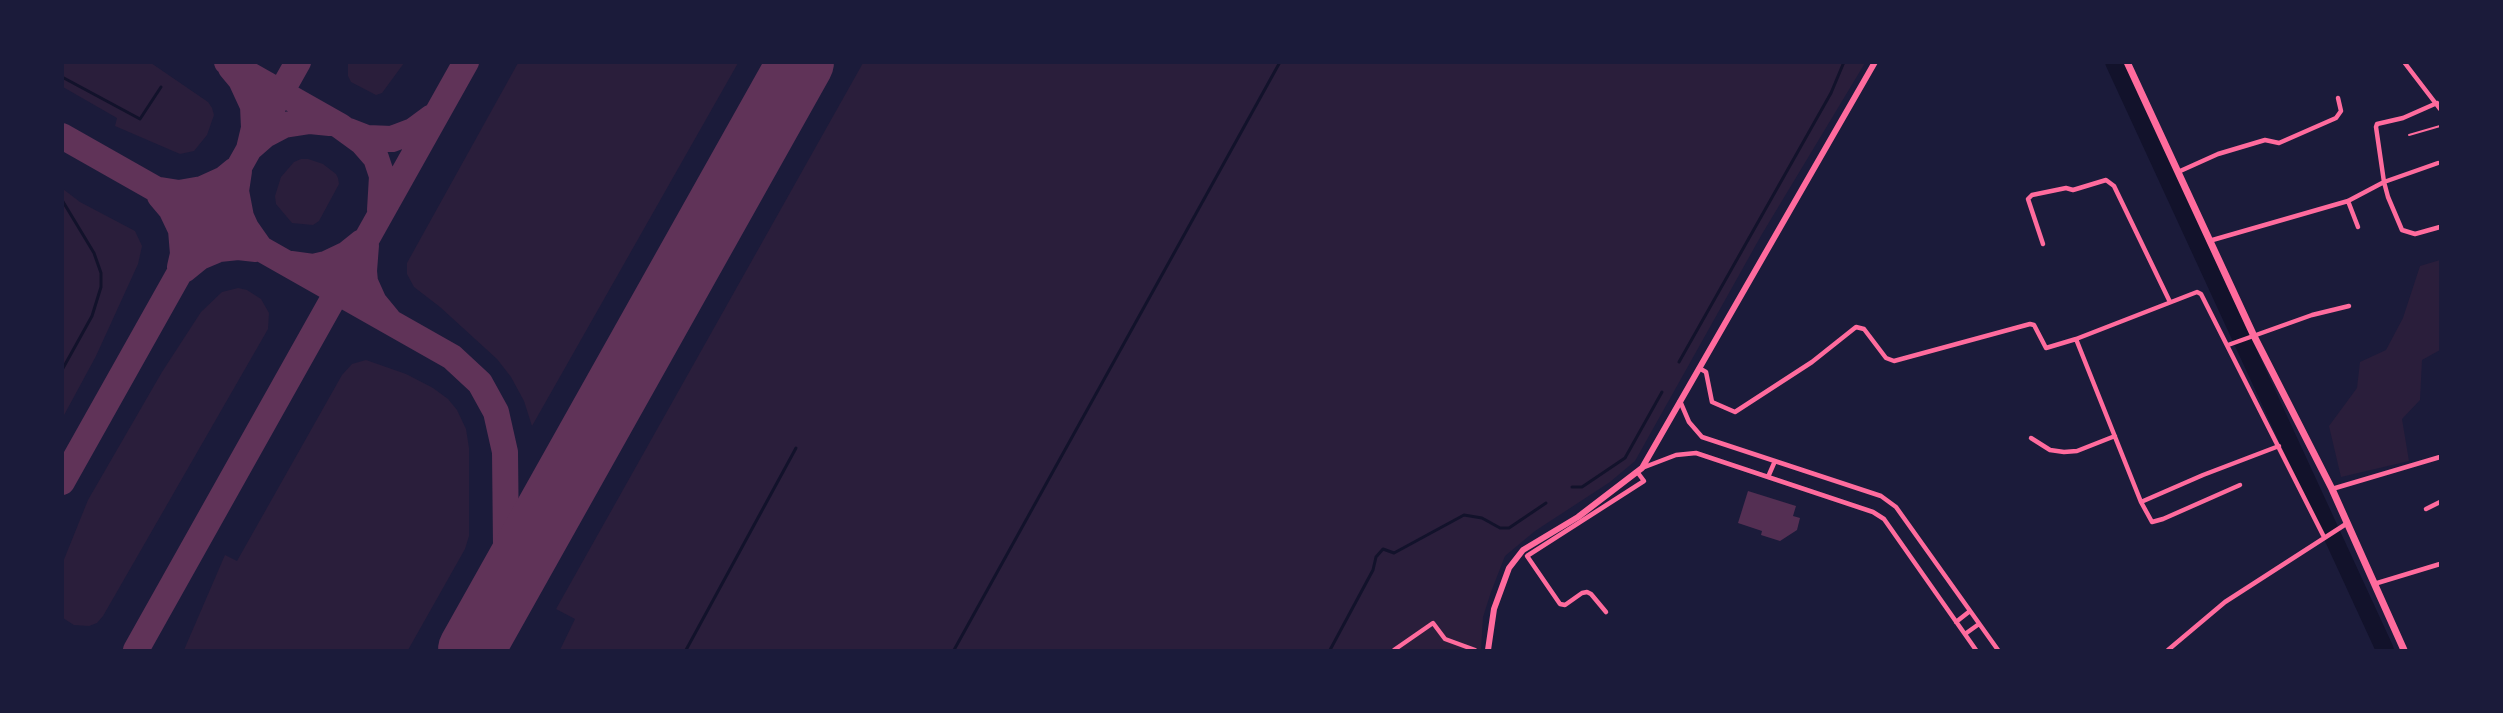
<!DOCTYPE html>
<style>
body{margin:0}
#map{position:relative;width:2503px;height:713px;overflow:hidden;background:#1b1b3a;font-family:"DejaVu Sans",sans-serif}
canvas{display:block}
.frame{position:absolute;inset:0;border:64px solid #1b1b3a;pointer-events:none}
</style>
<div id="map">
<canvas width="2503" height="713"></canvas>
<div class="frame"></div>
</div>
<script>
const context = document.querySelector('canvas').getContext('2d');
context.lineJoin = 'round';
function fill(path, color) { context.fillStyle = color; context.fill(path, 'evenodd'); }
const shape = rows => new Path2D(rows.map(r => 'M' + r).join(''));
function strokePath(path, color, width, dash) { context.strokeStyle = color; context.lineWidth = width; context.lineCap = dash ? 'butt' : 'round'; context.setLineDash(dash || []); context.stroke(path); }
fill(shape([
 [63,62,151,63,208,102,212,108,214,115,207,135,194,151,180,154,115,126,117,118,63,87],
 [348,63,348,62,404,63,382,93,376,95,351,82,348,76],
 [518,63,738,63,532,426,524,401,511,377,497,359,440,307,414,287,407,274,407,263],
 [863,63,1865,63,1762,234,1635,461,1610,482,1535,531,1505,556,1491,592,1483,617,1481,650,560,650,575,619,556,609],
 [301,159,308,159,323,164,336,174,338,178,339,184,319,221,313,225,292,223,276,204,275,196,281,177,294,162],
 [63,189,80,202,135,231,142,246,138,264,96,356,63,417],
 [2440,260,2440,350,2422,360,2420,400,2402,419,2409,461,2341,477,2329,426,2357,388,2360,362,2386,350,2403,318,2420,266],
 [238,288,247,290,261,299,269,313,268,329,103,616,97,623,89,626,74,625,63,618,63,562,88,500,162,372,201,312,222,292],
 [366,360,406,374,433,388,448,399,457,410,466,429,469,448,469,536,465,549,408,650,184,650,225,555,237,561,342,375,352,364]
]), '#2a1e3b');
strokePath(shape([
 [62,77,140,119,161,87],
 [62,200,94,253,101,273,101,287,92,316,62,370],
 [1679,362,1831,93,1844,62],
 [1572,487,1582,487,1625,458,1662,392],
 [686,650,796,448],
 [954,650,1280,62],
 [1330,650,1373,570,1376,557,1383,549,1394,553,1464,515,1482,518,1500,528,1509,528,1546,503]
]), '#12122b', 3);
strokePath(shape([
 [2114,62,2385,650]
]), '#12122b', 18);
strokePath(shape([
 [227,62,340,126,362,142,376,158,382,176,380,210],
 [231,68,241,80,253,106,254,128,249,149,265,135,284,125,310,121,330,123],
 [349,131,367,138,392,139,413,131,432,117],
 [62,136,452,357,480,383,496,412,505,452,506,546,499,583,477,638],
 [239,171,236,191,241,217,246,228,260,248],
 [160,190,179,193,202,189,224,179,235,170],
 [160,196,171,209,181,230,183,254,180,267],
 [366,245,364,271,365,282,374,302,388,319],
 [291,264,313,267,326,264,347,254,362,242],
 [184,270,200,257,219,249,238,247,256,249],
 [62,482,298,62],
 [136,650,466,62]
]), '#603358', 26);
strokePath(shape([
 [471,650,801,62]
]), '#603358', 66);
fill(shape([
 [1748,491,1796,506,1793,516,1800,518,1797,530,1780,541,1761,535,1762,531,1738,523]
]), '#542f53');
strokePath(shape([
 [2409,135,2440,126]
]), '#ff6b9d', 2);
strokePath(shape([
 [2404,62,2440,109],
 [2437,103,2403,118,2377,124,2376,127,2384,182,2438,163],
 [2178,172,2218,154,2265,140,2279,143,2336,118,2341,111,2338,98],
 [2348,201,2358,227],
 [2209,241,2348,201,2384,182,2388,197,2402,230,2415,234,2440,227],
 [2043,244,2028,199,2032,195,2066,188,2073,190,2106,180,2114,186,2170,302],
 [2076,339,2141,502,2152,522,2163,519,2240,485],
 [2228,345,2312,315,2349,306],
 [1699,368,1706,372,1712,402,1735,412,1812,362,1856,327,1864,329,1886,358,1894,361,2030,324,2034,325,2046,348,2076,339,2197,292,2201,294,2324,537],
 [1680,401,1689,422,1702,437,1881,496,1896,507,1998,650],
 [2031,438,2050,450,2064,452,2077,451,2115,436],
 [1642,468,1676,455,1696,453,1873,512,1884,519,1976,650],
 [1768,477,1775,461],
 [2332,489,2440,457],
 [2141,502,2203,475,2279,446],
 [2426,509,2440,502],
 [2374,584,2440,564],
 [1606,612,1591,594,1587,592,1582,593,1565,605,1560,604,1527,556,1644,481,1638,473],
 [1956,622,1970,611],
 [1965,634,1979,624],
 [1394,650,1433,623,1445,639,1475,650],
 [2168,650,2225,602,2346,524]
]), '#ff6b9d', 4.5);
strokePath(shape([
 [1488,650,1494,609,1509,568,1523,550,1578,517,1642,468,1875,62]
]), '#ff6b9d', 6);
strokePath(shape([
 [2127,62,2253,334,2332,489,2404,650]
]), '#ff6b9d', 7);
</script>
